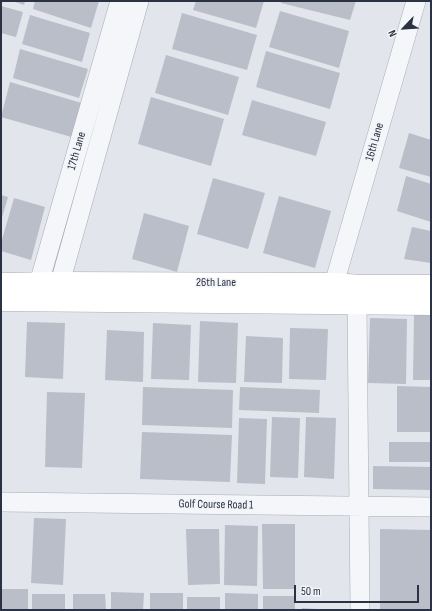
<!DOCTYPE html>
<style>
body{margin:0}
#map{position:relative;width:432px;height:611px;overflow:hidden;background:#e2e5eb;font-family:"Sofia Sans Condensed",sans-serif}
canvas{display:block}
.frame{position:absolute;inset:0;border:2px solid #2a3243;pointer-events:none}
.north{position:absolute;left:384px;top:8px;width:40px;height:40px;-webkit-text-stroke:3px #f2f4f8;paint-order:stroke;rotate:245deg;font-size:11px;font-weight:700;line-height:16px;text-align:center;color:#2a3243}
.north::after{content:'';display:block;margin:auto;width:14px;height:18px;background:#2a3243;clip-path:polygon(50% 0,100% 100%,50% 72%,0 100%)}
.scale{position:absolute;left:294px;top:585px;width:125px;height:18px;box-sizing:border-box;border:2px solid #2a3243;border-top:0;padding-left:5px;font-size:12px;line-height:14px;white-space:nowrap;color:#2a3243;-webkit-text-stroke:3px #f2f4f8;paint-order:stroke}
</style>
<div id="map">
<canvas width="432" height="611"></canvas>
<div class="frame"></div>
<div class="north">N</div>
<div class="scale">50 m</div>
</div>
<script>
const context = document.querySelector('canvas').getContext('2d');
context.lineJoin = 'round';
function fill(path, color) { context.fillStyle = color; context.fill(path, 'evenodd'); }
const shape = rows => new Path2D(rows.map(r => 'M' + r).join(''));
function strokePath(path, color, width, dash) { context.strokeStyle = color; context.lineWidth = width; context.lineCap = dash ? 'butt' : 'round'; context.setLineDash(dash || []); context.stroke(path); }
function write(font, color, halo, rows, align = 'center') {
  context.font = font + ' "Sofia Sans Condensed",sans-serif'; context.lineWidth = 3; context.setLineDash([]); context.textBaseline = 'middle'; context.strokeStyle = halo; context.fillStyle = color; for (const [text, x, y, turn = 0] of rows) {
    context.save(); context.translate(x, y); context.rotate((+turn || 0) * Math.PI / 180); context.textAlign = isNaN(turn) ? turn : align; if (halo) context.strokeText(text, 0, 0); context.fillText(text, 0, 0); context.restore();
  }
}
fill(shape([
 [12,1,25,1,24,5],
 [35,1,99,1,91,28,33,9],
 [196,1,264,1,256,28,193,10],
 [281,1,356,1,350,20,281,3],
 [1,6,23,12,16,37,1,33],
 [280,11,349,31,339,68,269,47],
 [182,13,257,35,247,70,172,49],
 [30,15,90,33,82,62,22,44],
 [20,49,88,69,79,98,13,78],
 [266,51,340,73,330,109,256,87],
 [166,55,239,77,228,115,155,93],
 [10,82,85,104,75,138,1,117],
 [151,97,224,119,211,166,138,144],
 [252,100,326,122,316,156,242,135],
 [409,133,431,140,431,177,399,168],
 [406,176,431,184,431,222,397,211],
 [213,178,265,193,248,249,197,234],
 [1,195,8,197,1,221],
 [279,196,331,211,315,268,263,253],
 [14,198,45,207,31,260,1,251,1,243],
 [144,213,189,226,177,272,132,259],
 [412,227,431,231,431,263,404,259],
 [414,315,431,315,431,380,413,380],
 [370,318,407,319,406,384,368,383],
 [200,321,238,323,236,383,198,382],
 [27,322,65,323,63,379,25,377],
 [153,323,191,325,189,380,151,379],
 [290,328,328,329,326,380,289,379],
 [107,330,144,332,143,382,105,380],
 [246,336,283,338,282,383,244,382],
 [397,386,431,387,431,432,397,432],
 [143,387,233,390,232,428,142,425],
 [240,387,320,390,319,413,239,410],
 [47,392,85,393,82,468,45,467],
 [272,417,300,418,298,478,270,477],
 [306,417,336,418,334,479,304,477],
 [239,418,267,419,265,484,237,483],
 [142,432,232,435,230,482,140,479],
 [389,442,431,442,431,462,389,462],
 [373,466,431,467,431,490,373,489],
 [34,518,66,519,63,585,31,583],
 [262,524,295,524,295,589,263,589],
 [225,525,258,526,257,586,224,585],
 [186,529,219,529,220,584,188,585],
 [380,529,431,530,431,610,380,610],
 [1,589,28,589,28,610,1,610],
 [111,592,144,593,143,610,111,610],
 [150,593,183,593,183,610,150,610],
 [225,593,258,594,258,610,225,610],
 [32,594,65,594,65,610,32,610],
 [73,594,105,594,106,610,73,610],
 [263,596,295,596,295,610,263,610],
 [187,597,220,597,220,610,187,610],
 [302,608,318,609,318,610,302,610]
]), '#babec8');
const street = shape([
 [334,284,416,1],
 [58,296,60,283,139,1],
 [35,297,120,1],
 [357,304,360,610],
 [1,502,431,507]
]);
const secondary = shape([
 [1,284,60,283,334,284,360,286,431,286],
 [1,300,431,304]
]);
strokePath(street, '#a7acb5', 20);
strokePath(secondary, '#a7acb5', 23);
strokePath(street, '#f5f6f9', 19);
strokePath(secondary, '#fff', 22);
write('12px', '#2a3243', '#f2f4f8', [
 ["16th Lane",375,142,-74],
 ["17th Lane",77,151,-74],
 ["26th Lane",216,283],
 ["Golf Course Road 1",216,505,1]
]);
</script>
